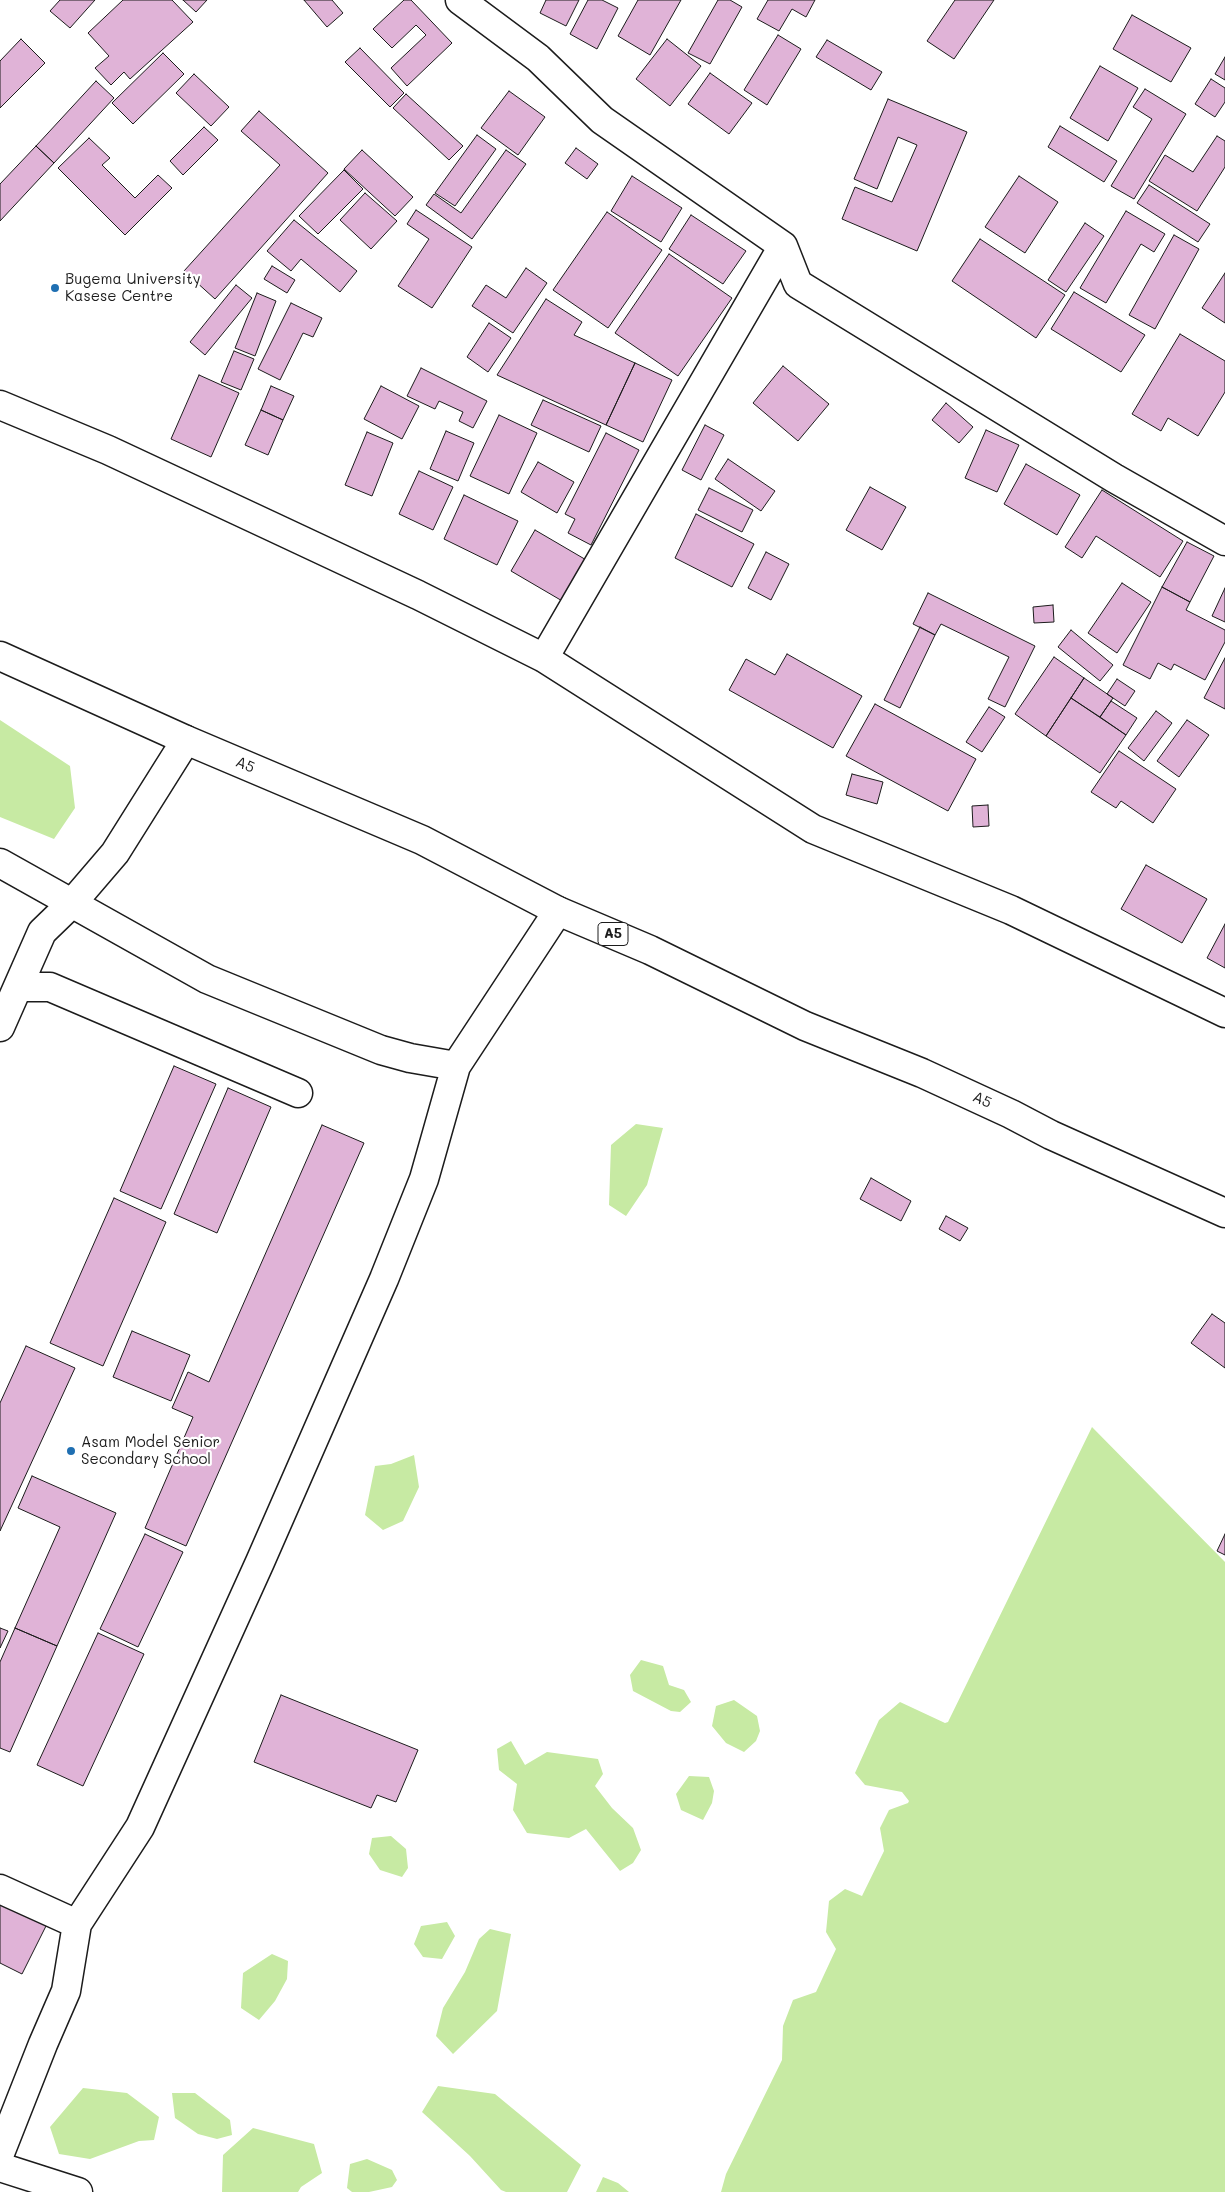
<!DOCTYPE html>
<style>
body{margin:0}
canvas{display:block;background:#fff}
</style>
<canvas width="1225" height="2192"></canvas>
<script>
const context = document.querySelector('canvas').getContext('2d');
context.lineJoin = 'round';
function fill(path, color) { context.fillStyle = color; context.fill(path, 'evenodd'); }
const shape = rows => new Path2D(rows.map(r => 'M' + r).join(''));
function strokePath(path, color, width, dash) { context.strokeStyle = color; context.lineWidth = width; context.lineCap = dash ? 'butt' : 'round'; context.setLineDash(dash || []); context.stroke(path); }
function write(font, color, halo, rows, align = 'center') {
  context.font = font + ' Mali,sans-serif'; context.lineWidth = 4.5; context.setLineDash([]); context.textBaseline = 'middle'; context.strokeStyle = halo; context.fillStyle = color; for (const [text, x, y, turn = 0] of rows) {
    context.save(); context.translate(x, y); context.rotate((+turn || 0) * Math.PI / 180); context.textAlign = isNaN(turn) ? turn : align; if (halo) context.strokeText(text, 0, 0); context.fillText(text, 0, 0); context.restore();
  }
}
fill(shape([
 [0,720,70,766,75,808,54,839,0,817],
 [636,1124,663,1128,647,1185,626,1216,609,1205,611,1145],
 [1092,1427,1225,1562,1225,2192,721,2192,726,2174,782,2060,783,2026,793,2000,816,1992,836,1949,826,1932,829,1901,845,1889,862,1896,884,1851,880,1828,889,1810,908,1803,909,1801,902,1792,865,1785,855,1773,879,1720,900,1702,945,1723,948,1722],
 [414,1455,419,1487,403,1521,383,1530,365,1515,375,1466,391,1464],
 [641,1660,663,1666,669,1685,684,1690,691,1702,680,1712,671,1711,633,1691,630,1675],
 [734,1700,757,1716,760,1731,756,1741,744,1752,726,1743,712,1726,716,1706],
 [511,1741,525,1765,547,1752,598,1759,603,1774,595,1786,612,1808,633,1828,641,1850,633,1863,620,1871,586,1829,569,1838,527,1833,513,1810,517,1784,499,1770,497,1749],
 [689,1776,709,1777,714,1791,712,1803,703,1820,681,1810,676,1794],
 [391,1836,406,1849,408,1868,402,1877,380,1870,369,1854,372,1838],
 [447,1922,455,1936,442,1959,423,1957,414,1944,421,1926],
 [490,1929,511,1934,497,2011,453,2054,436,2036,443,2008,465,1972,479,1939],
 [272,1954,288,1961,287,1979,275,2001,259,2020,241,2008,243,1973],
 [438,2086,495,2094,581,2165,567,2192,506,2192,501,2190,470,2156,422,2112],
 [83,2088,127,2093,159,2117,154,2140,139,2141,90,2159,59,2154,50,2127],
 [172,2093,195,2093,230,2120,232,2135,217,2139,198,2134,175,2118],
 [253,2128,314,2144,322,2173,301,2187,298,2192,222,2192,223,2155],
 [367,2159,392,2170,397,2180,392,2187,369,2192,352,2192,347,2188,350,2164],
 [603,2177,618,2183,629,2192,596,2192]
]), '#c7eaa3');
const building = shape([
 [60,0,95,0,70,28,50,11,60,0],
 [123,0,172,0,193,22,130,79,124,72,111,85,95,68,109,56,88,33,123,0],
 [183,0,207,0,196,12,183,0],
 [304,0,332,0,343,13,327,27,304,0],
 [404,0,411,0,452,43,407,86,391,68,426,35,416,25,392,48,373,29,404,0],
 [546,0,579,0,566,26,540,13,546,0],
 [588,0,602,0,618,8,597,49,570,34,588,0],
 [638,0,681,0,650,55,618,36,638,0],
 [718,0,730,0,742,7,710,64,688,53,718,0],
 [768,0,815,0,806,17,792,9,779,31,757,19,768,0],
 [955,0,994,0,954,59,927,41,955,0],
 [1132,15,1191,48,1171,82,1113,49,1132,15],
 [778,35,801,49,767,105,744,90,778,35],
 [21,39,45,63,0,108,0,61,21,39],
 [667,39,701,66,670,106,636,79,667,39],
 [827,40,882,72,871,90,816,57,827,40],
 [360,48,404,93,390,107,345,62,360,48],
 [163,53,184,74,133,124,112,103,163,53],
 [1225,57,1225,80,1215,74,1225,57],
 [1100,66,1138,88,1108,141,1070,118,1100,66],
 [710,73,752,103,729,134,688,104,710,73],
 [194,74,229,107,211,126,176,93,194,74],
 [1211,79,1225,88,1225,102,1215,117,1195,104,1211,79],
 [96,81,114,98,54,163,36,146,96,81],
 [1145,89,1186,114,1134,199,1111,186,1152,119,1133,107,1145,89],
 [509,91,545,117,518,155,481,128,509,91],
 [406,94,463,146,449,160,393,108,406,94],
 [888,99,967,132,917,251,842,219,855,187,892,202,917,145,898,137,877,189,854,179,888,99],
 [259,111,328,173,215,299,184,271,280,165,241,131,259,111],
 [1060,126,1117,161,1104,182,1048,147,1060,126],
 [204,127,218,140,183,175,170,161,204,127],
 [477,135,496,149,455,206,435,193,477,135],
 [1217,136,1225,141,1225,167,1197,211,1149,181,1165,155,1193,172,1217,136],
 [89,138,110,158,102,165,135,198,158,175,172,188,125,235,58,168,89,138],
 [36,146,54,163,0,221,0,184,36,146],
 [576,148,598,164,587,179,565,163,576,148],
 [362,150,413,197,395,216,344,169,362,150],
 [506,150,526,164,472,239,426,205,434,194,461,213,506,150],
 [344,170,363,189,318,234,299,216,344,170],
 [632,176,682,208,661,242,611,211,632,176],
 [1019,176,1058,202,1025,253,985,227,1019,176],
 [1149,185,1210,224,1198,242,1137,203,1149,185],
 [365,193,397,221,371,249,340,220,365,193],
 [416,210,472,247,432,308,398,286,429,239,407,224,416,210],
 [1126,211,1165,234,1154,252,1141,244,1106,303,1080,288,1126,211],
 [607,212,662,250,608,328,553,290,607,212],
 [691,215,746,251,723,284,669,249,691,215],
 [294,220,357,271,340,292,301,259,291,271,267,251,294,220],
 [1085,223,1104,236,1066,292,1048,280,1085,223],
 [1174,235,1199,249,1155,329,1129,315,1174,235],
 [980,239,1065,295,1036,338,952,281,980,239],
 [669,254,732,298,678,376,615,333,669,254],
 [272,266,295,280,287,293,264,279,272,266],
 [526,268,547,283,513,333,472,306,486,285,506,298,526,268],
 [1225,273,1225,323,1202,308,1225,273],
 [236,285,252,298,205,355,190,342,236,285],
 [1074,292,1145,335,1121,372,1051,329,1074,292],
 [257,293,276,301,255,356,235,348,257,293],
 [546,299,582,322,574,335,635,363,606,425,497,375,546,299],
 [291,303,322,318,313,337,303,333,280,380,258,369,291,303],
 [489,323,511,338,488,372,467,357,489,323],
 [1180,334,1225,361,1225,392,1198,436,1168,418,1161,431,1132,414,1180,334],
 [234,351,254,359,241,390,221,382,234,351],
 [635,363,672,380,643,442,606,425,635,363],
 [783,366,829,404,798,441,753,403,783,366],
 [421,368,487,401,473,428,459,421,463,412,439,401,435,409,407,396,421,368],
 [199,375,239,393,211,457,171,439,199,375],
 [271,386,294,396,283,420,261,410,271,386],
 [381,386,419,406,402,439,364,419,381,386],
 [543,400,601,426,589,452,531,425,543,400],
 [946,403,973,427,959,443,932,420,946,403],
 [261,410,283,420,268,455,245,445,261,410],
 [499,415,537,433,509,494,470,476,499,415],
 [705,425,724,435,701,480,682,470,705,425],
 [986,430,1019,445,997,492,965,478,986,430],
 [446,431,474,443,458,481,430,469,446,431],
 [367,432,393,443,372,496,345,485,367,432],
 [606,433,639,450,591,545,568,533,575,519,565,514,606,433],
 [728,459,775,491,761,511,715,479,728,459],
 [538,462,574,482,557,513,521,492,538,462],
 [1026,464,1080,495,1057,535,1004,504,1026,464],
 [419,471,453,487,433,530,399,514,419,471],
 [870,487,906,507,882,550,846,530,870,487],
 [709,488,753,510,742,532,698,510,709,488],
 [1102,490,1183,541,1160,577,1096,536,1082,558,1065,547,1102,490],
 [464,495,518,521,497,565,444,539,464,495],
 [696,514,754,544,732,587,675,558,696,514],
 [535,530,588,561,564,602,511,571,535,530],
 [1187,542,1214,556,1190,602,1162,587,1187,542],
 [766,552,789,564,771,600,748,588,766,552],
 [1122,583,1151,602,1117,653,1088,633,1122,583],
 [1162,587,1190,602,1186,610,1225,630,1225,642,1205,680,1174,664,1171,670,1158,663,1150,679,1123,665,1162,587],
 [1225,588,1225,622,1212,616,1225,588],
 [928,593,1035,646,1005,707,988,699,1009,657,941,624,935,635,913,624,928,593],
 [1053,605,1054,622,1034,623,1033,607,1053,605],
 [920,627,935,635,900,708,884,700,920,627],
 [1071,630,1113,665,1100,681,1058,647,1071,630],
 [787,654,862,696,833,748,729,690,746,659,775,675,787,654],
 [1054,657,1084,678,1046,736,1015,714,1054,657],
 [1225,658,1225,709,1204,698,1225,658],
 [1084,678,1113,698,1100,717,1071,698,1084,678],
 [1117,679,1135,691,1125,706,1107,694,1117,679],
 [1071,698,1126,735,1100,773,1046,736,1071,698],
 [1111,701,1137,718,1126,735,1100,717,1111,701],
 [875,704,976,759,948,811,846,756,875,704],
 [989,707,1005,717,982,752,966,742,989,707],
 [1156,711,1172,723,1144,761,1128,748,1156,711],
 [1187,720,1209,735,1179,777,1157,761,1187,720],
 [1119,751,1176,789,1153,823,1121,801,1116,808,1091,792,1119,751],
 [852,774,883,782,877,804,846,795,852,774],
 [988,805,989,826,973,827,972,806,988,805],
 [1146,865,1207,899,1182,943,1121,909,1146,865],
 [1225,924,1225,968,1207,958,1225,924],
 [174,1066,216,1084,161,1209,120,1191,174,1066],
 [228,1088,271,1107,217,1233,174,1214,228,1088],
 [322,1125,364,1143,186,1546,145,1528,193,1417,172,1408,188,1372,209,1382,322,1125],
 [871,1178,911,1201,901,1221,860,1199,871,1178],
 [114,1198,166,1222,103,1366,50,1343,114,1198],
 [946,1216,968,1228,960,1241,939,1229,946,1216],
 [1212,1314,1225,1323,1225,1368,1191,1343,1212,1314],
 [132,1331,190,1355,171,1401,113,1377,132,1331],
 [26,1346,75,1368,0,1531,0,1403,26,1346],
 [32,1476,116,1513,57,1646,15,1628,60,1527,18,1508,32,1476],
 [145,1534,183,1552,138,1647,100,1629,145,1534],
 [1225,1534,1225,1555,1217,1551,1225,1534],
 [0,1628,8,1631,0,1648,0,1628],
 [15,1628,57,1646,10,1752,0,1748,0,1662,15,1628],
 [98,1633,144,1654,83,1786,37,1765,98,1633],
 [281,1695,418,1750,396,1802,377,1795,371,1808,254,1762,281,1695],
 [0,1900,47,1924,22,1974,0,1963,0,1900]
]);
fill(building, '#e0b3d7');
strokePath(building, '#1c1c1c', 1);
const minor = shape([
 [460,0,538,58,602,120,783,246,798,284,1114,478,1225,541],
 [0,405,108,450,275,528,418,595,544,658,813,829,1011,910,1225,1013],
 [544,658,783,246],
 [0,863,207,979,381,1050,410,1058,456,1066],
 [18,987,50,987,298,1093],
 [0,1027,42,932,73,902,115,853,186,740],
 [0,1889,77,1924],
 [0,2153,43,2044,66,1991,77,1924,140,1827,260,1562,384,1279,424,1179,456,1066,558,911],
 [0,2167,78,2192]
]);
const highway = shape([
 [0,656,186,740,422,840,558,911,650,950,805,1026,922,1073,1011,1114,1051,1135,1225,1213]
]);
strokePath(minor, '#1c1c1c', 31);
strokePath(highway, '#1c1c1c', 31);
strokePath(minor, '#fff', 28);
strokePath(highway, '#fff', 28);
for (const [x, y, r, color] of [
 [55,288,5,"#1f6fb2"],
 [71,1451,5,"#1f6fb2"]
]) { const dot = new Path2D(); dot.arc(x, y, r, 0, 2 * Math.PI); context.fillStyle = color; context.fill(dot); strokePath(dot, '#fff', 2); }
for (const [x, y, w] of [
 [613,934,30]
]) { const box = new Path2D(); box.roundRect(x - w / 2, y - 11.5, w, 23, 4); context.fillStyle = '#fff'; context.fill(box); strokePath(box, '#1c1c1c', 1); }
write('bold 14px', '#1c1c1c', null, [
 ["A5",613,934]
]);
write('15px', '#1c1c1c', '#fff', [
 ["Bugema University",65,279],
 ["Kasese Centre",65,296],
 ["Asam Model Senior",81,1442],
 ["Secondary School",81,1459]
], 'left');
write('15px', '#1c1c1c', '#fff', [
 ["A5",245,765,23],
 ["A5",982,1100,25]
]);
</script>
